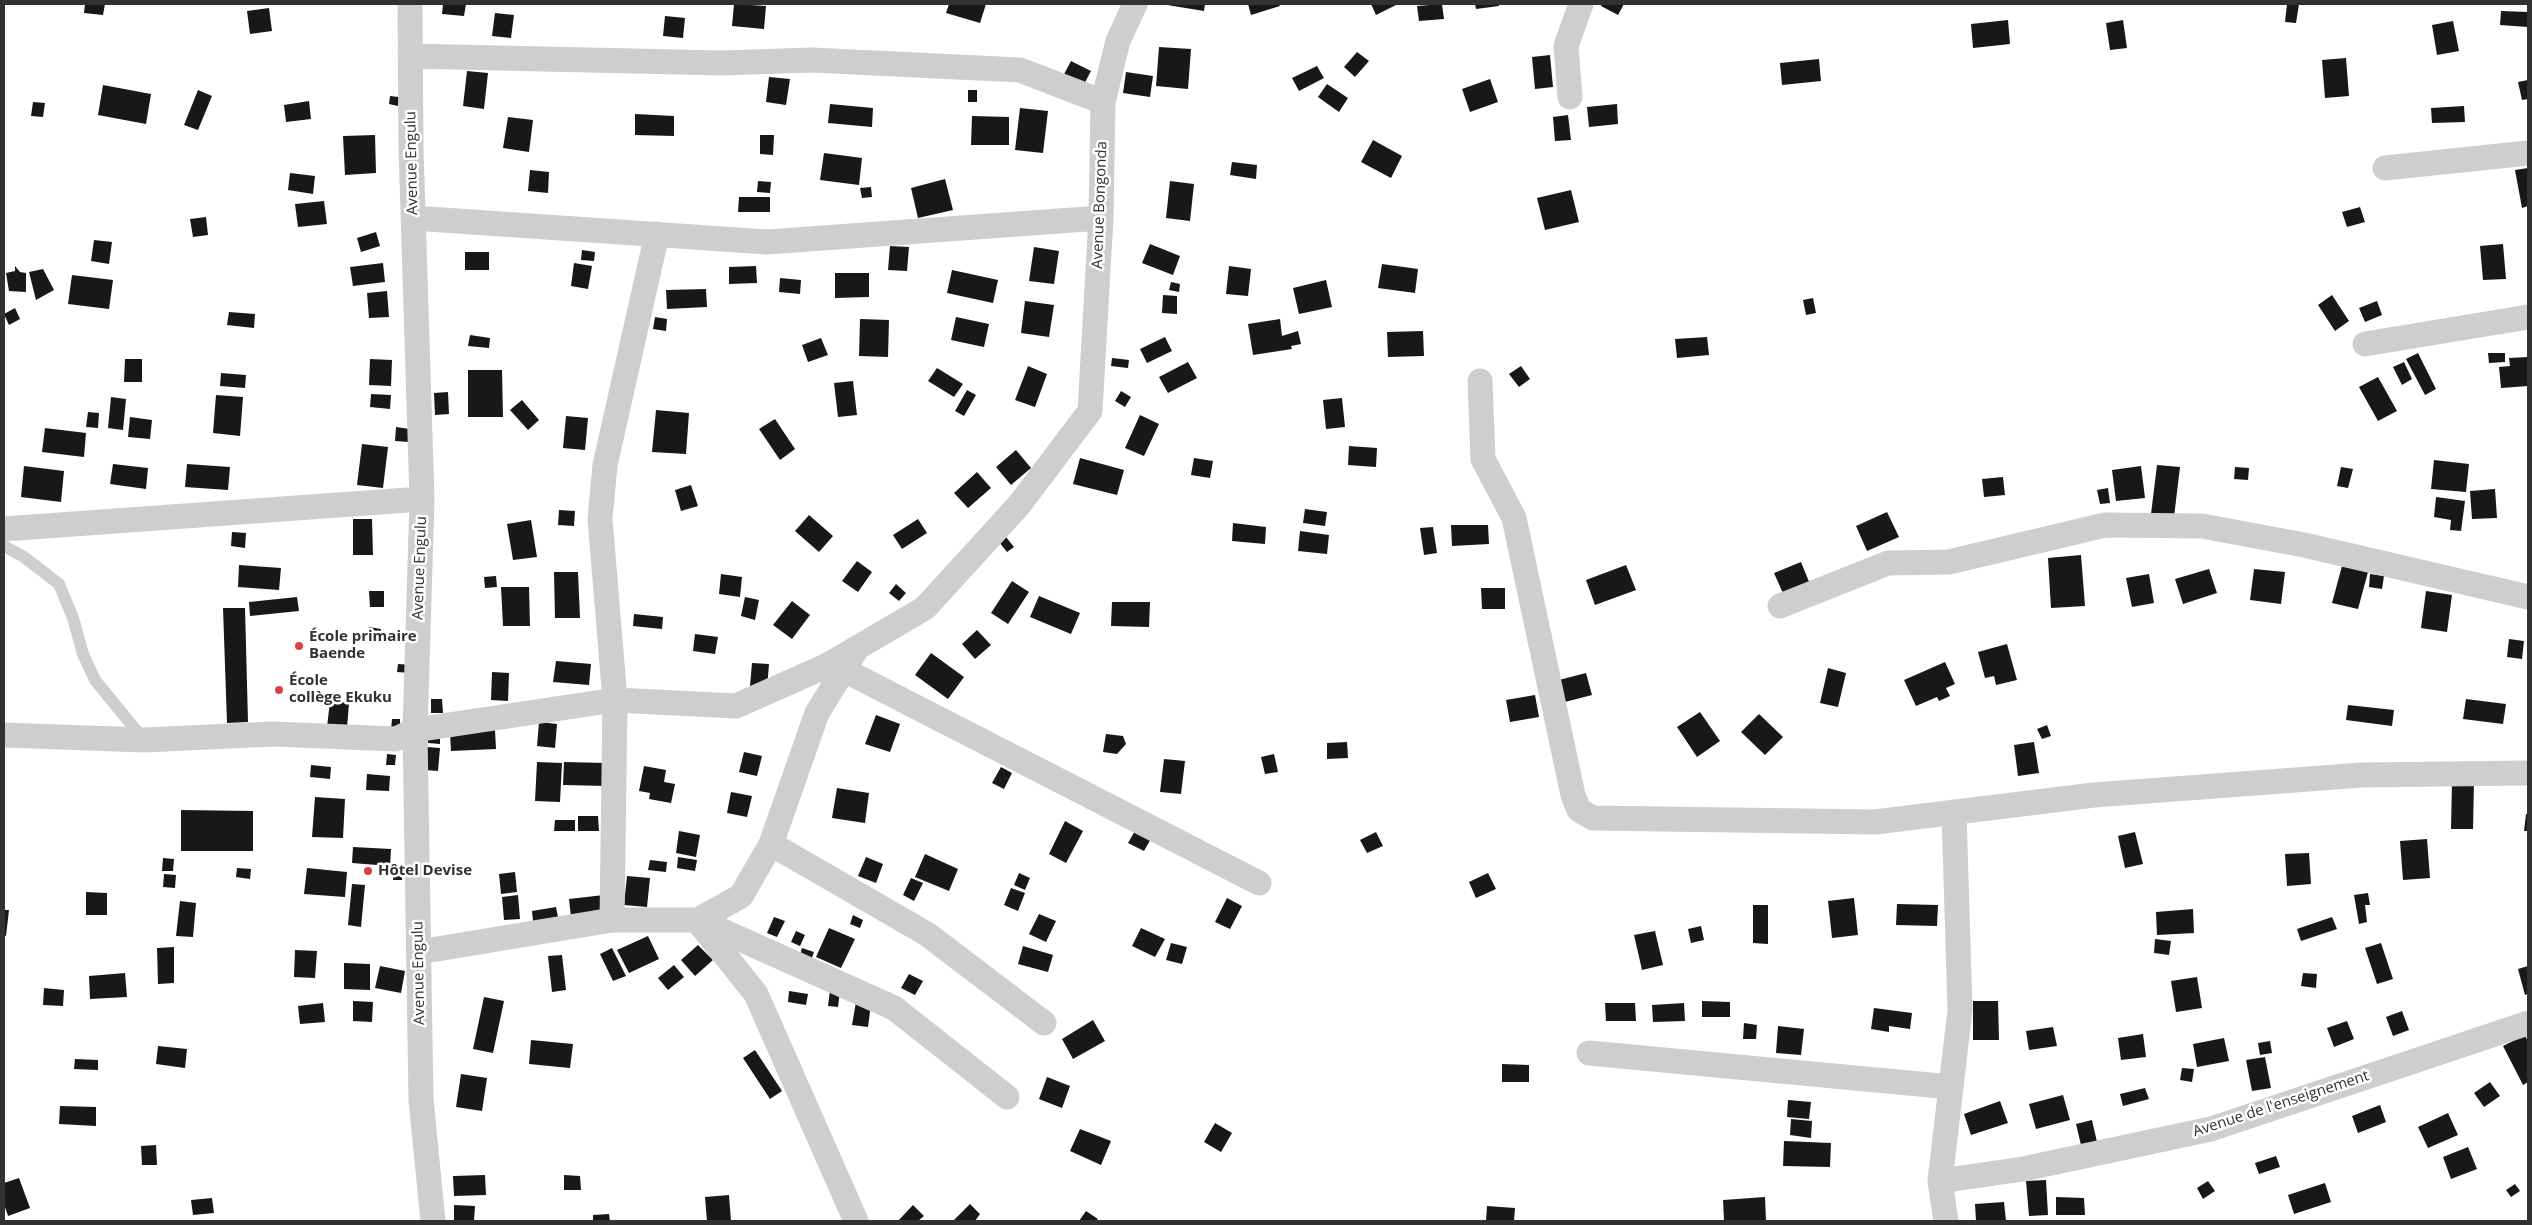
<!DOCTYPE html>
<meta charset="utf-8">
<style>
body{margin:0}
#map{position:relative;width:2532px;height:1225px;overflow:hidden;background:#fff;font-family:"Open Sans",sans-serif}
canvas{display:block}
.frame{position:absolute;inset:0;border:5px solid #313131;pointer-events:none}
</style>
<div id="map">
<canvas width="2532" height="1225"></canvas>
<div class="frame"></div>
</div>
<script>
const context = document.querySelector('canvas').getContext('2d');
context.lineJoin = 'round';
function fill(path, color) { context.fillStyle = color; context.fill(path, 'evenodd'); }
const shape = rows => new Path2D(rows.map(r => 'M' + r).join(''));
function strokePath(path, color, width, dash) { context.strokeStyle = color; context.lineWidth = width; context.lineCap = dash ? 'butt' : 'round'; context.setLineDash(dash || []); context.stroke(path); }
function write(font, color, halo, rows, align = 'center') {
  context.font = font + ' "Open Sans",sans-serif'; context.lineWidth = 5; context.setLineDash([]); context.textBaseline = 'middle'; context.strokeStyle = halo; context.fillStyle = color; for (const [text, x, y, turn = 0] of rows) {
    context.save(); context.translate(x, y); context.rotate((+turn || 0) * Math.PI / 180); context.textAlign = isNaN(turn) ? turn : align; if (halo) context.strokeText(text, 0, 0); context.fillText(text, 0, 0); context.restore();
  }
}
fill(shape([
 [85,4,105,4,103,15,84,13],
 [443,4,466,4,464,16,442,14],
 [734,4,766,6,764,29,732,26],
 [949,4,986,4,980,23,946,13],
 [1161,4,1205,4,1204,11],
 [1248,4,1279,4,1280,6,1251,15],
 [1371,4,1395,4,1396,5,1376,15],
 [1442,4,1444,19,1419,21,1417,6],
 [1475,4,1499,4,1499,6,1476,9],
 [1602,4,1624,4,1618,15,1601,6],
 [2287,4,2299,4,2296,23,2285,22],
 [269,8,272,31,250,34,247,11],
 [2501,11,2528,12,2528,27,2500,25],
 [495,13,514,15,511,38,492,36],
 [665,16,685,18,683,38,663,36],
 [2008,20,2010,44,1973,48,1971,24],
 [2123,20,2127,48,2110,50,2106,23],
 [2453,21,2459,51,2437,55,2432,25],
 [1159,47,1191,49,1188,89,1156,86],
 [1357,52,1369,61,1355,77,1344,67],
 [1550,55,1553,87,1535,89,1532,57],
 [2346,58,2349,96,2325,98,2322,60],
 [1819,59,1821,81,1782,85,1780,63],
 [1071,61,1091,71,1082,88,1062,78],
 [1317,66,1324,78,1299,91,1292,78],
 [467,71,488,73,484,109,463,106],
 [1126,72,1153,76,1150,97,1123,93],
 [769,77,790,79,786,105,766,102],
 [1490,79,1498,102,1470,112,1462,89],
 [2528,80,2528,99,2522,100,2518,82],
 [1327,84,1348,98,1339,112,1318,97],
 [103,85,151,94,146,124,98,115],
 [198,90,212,96,198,130,184,125],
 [968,90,977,90,977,102,968,102],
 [390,96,399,97,398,106,389,104],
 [309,101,311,119,286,122,284,105],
 [33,102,45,103,43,117,31,116],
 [830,104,873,108,872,127,828,123],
 [1617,104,1618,124,1589,127,1587,107],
 [2464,106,2465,122,2432,123,2431,108],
 [1020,108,1048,111,1043,153,1015,150],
 [635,114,674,116,674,136,635,135],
 [1568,115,1571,140,1555,141,1553,117],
 [972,116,1009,117,1009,145,971,145],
 [508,117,533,120,529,152,503,148],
 [375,135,376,173,345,175,343,136],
 [760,135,774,135,773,155,760,154],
 [1373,140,1402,156,1391,178,1361,162],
 [824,153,862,158,859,185,820,180],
 [1232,162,1257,165,1256,179,1230,175],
 [2528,168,2528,206,2522,208,2515,170],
 [530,170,549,172,548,193,528,191],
 [290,173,315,176,313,194,288,190],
 [945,179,953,210,918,218,911,188],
 [758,181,771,182,770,193,757,192],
 [1170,181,1194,184,1190,221,1166,218],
 [871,187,872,197,862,198,860,188],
 [1571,190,1579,222,1545,230,1537,198],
 [739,197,770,197,770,212,738,212],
 [324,201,327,224,298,227,295,204],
 [2360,207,2365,222,2347,227,2342,212],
 [206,217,208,235,193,237,190,219],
 [376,232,380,246,361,252,357,238],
 [94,240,112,242,109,264,91,261],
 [1150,244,1180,256,1173,275,1142,263],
 [2503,244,2506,279,2483,280,2480,246],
 [890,246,909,247,907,271,888,270],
 [1034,247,1059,251,1054,284,1029,281],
 [582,250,595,252,594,261,581,260],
 [465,252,489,252,489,270,465,270],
 [383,263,385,282,353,286,350,267],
 [574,263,592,266,588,289,571,286],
 [1382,264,1418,269,1415,293,1378,288],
 [15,266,20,272,26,273,26,292,9,291,6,273,15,271],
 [756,266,757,283,729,284,729,267],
 [1229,266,1251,269,1248,296,1226,294],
 [43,269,54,290,36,300,29,272],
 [952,270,998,280,993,303,947,293],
 [835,273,869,273,869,297,835,298],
 [72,275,113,280,109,309,68,304],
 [780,278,801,280,800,294,779,292],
 [1326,280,1332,307,1299,314,1293,288],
 [1171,282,1180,284,1179,292,1169,290],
 [706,289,707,307,667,309,666,290],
 [387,291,389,317,369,318,367,293],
 [1163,295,1177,296,1177,314,1162,313],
 [2332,295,2349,321,2335,331,2318,305],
 [1813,298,1816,313,1806,315,1803,300],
 [1025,301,1054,305,1049,337,1021,333],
 [2377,301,2382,315,2365,322,2359,308],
 [15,308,20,319,9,325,4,314],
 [229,312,255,314,254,328,227,325],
 [655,317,667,319,666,331,653,329],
 [956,317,989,324,984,347,951,340],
 [860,319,889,320,888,357,859,356],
 [1280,319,1282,336,1298,331,1301,344,1291,346,1292,349,1253,355,1248,324],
 [1423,331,1424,356,1388,357,1387,332],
 [470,335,490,338,489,348,468,346],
 [1165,337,1172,351,1147,363,1140,349],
 [1707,337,1709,355,1677,358,1675,339],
 [821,338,828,355,808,362,802,345],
 [2418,353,2436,389,2425,395,2406,359],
 [2488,353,2505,353,2505,362,2489,363],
 [2528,357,2528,386,2501,388,2499,367,2510,366,2509,358],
 [1112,358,1129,360,1128,368,1111,366],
 [125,359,142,359,142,382,124,382],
 [370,359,392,360,391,386,369,385],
 [1188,362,1197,378,1168,393,1159,377],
 [2404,362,2412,379,2402,385,2393,367],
 [1028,366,1047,374,1035,407,1015,400],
 [1521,366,1530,379,1519,387,1509,374],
 [937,368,963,384,954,397,928,381],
 [468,370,502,370,503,417,468,417],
 [221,373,246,375,245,388,220,386],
 [2378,377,2397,411,2378,421,2359,387],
 [853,381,857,415,838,417,834,383],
 [967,390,976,395,964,416,955,411],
 [1121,391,1131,397,1125,407,1115,401],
 [448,392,449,414,435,415,434,393],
 [371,394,391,395,390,409,370,407],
 [216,395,243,397,240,436,213,433],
 [111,397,126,399,123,430,108,428],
 [1342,398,1345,427,1326,429,1323,400],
 [522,400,539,420,528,430,510,410],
 [656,410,689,413,686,454,652,452],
 [88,412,99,413,98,428,86,427],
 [1140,415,1159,424,1144,456,1125,448],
 [566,416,588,418,585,450,563,448],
 [130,417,152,420,150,439,128,437],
 [775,419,795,449,780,460,759,429],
 [396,427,410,429,409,442,395,441],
 [45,428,86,433,84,457,42,452],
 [362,444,388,447,383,488,357,485],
 [1349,446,1377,448,1376,467,1348,465],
 [1016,450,1031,468,1011,485,996,467],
 [1080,458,1124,470,1117,495,1073,484],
 [1194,458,1213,461,1210,478,1191,475],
 [2434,460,2469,464,2466,492,2431,489],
 [113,464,148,468,146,489,110,484],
 [187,464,230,467,228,490,185,487],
 [2157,465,2180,467,2174,517,2151,514],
 [24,466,64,471,61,502,21,497],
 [2141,466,2145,498,2116,501,2112,470],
 [2235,467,2249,468,2248,480,2234,479],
 [2341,467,2353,469,2348,488,2337,486],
 [977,472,991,488,968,508,954,493],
 [2003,477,2005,495,1984,497,1982,479],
 [691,485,698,506,681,511,675,490],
 [2108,488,2110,503,2100,504,2097,490],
 [2495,489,2497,518,2472,519,2470,491],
 [2436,497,2465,501,2461,531,2450,530,2451,520,2434,517],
 [1305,509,1327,512,1325,526,1303,523],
 [559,510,575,511,574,526,558,525],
 [1887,512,1899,537,1867,551,1856,526],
 [809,515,833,536,819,552,795,531],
 [353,519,372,519,373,555,353,555],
 [918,519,927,533,902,549,893,535],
 [531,520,537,557,513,560,507,524],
 [1233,523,1266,527,1265,544,1232,541],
 [1451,525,1488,525,1489,544,1452,546],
 [1433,527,1437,553,1424,555,1420,528],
 [1300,531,1329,535,1327,554,1298,551],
 [232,532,246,533,245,548,231,546],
 [1006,537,1014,547,1007,552,999,542],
 [2081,555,2085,606,2051,608,2048,558],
 [857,561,872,572,858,592,842,581],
 [1801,562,1812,589,1786,600,1774,573],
 [239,565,281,568,279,590,238,587],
 [1626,565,1636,590,1595,605,1586,580],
 [2342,566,2368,572,2358,609,2332,603],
 [2209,569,2217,593,2183,604,2175,579],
 [2254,569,2285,572,2281,604,2250,600],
 [554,572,578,572,580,618,555,618],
 [721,574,742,577,740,597,719,594],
 [2149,574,2154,603,2132,607,2126,578],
 [2370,574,2384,576,2382,589,2369,587],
 [496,576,497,587,485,588,484,577],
 [1012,581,1029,592,1008,624,991,613],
 [896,584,906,593,899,601,889,593],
 [501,587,529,587,530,626,503,626],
 [1481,588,1505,588,1505,609,1482,609],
 [369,591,384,591,384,607,370,607],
 [2426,591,2452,595,2447,632,2421,628],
 [1039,596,1080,613,1071,634,1030,617],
 [297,597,299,611,250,616,249,602],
 [745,597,759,600,755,620,741,616],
 [792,601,810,615,792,639,773,625],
 [1112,602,1150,602,1149,627,1111,626],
 [223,608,245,608,248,722,227,723],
 [634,614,663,617,662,629,633,626],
 [369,627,381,629,379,641,367,639],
 [977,630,991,645,975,659,962,644],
 [695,634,718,637,715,654,693,651],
 [2509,639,2524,641,2522,659,2507,657],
 [2007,644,2017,680,1996,685,1994,676,1985,678,1978,652],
 [931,653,964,677,948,699,915,675],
 [556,661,591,664,589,685,553,682],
 [1945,662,1955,684,1946,688,1950,696,1939,701,1937,697,1916,706,1904,680],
 [752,663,769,664,767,689,750,686],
 [398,664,412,665,411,673,397,672],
 [1828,668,1846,673,1838,707,1820,703],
 [492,672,509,673,508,701,491,700],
 [1586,673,1592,695,1565,702,1559,680],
 [1535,695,1539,717,1510,722,1506,700],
 [431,699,442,699,443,713,431,713],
 [2466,699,2506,704,2503,724,2463,719],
 [330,701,349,703,347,728,327,727],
 [2348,705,2394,710,2392,726,2346,720],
 [1700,712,1720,741,1697,757,1677,727],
 [1759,714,1783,737,1765,755,1741,732],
 [876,715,900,724,890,752,865,744],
 [392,719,400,719,400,731,391,730],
 [539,722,557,724,555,748,537,746],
 [2047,725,2051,736,2042,739,2037,729],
 [495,730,496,749,451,751,450,733],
 [428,734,440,734,440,744,428,743],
 [1106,734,1123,736,1126,744,1117,754,1103,752],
 [1347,742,1348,758,1327,759,1327,743],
 [2034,742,2039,773,2018,776,2014,745],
 [427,747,440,748,438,771,425,770],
 [744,752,762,756,757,776,739,772],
 [387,754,396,755,395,765,386,765],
 [1274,754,1278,772,1265,774,1261,757],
 [1164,759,1185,761,1181,794,1160,792],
 [537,762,562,763,560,802,535,801],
 [564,762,607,763,607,786,563,785],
 [311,765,331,767,330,779,310,777],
 [644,766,666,770,664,782,675,784,671,803,649,799,650,793,639,791],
 [1001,767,1012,773,1004,789,992,783],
 [367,774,390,776,389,791,366,790],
 [2452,781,2474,782,2473,829,2451,829],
 [837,788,869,793,865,823,832,818],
 [731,792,752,796,747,817,727,813],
 [315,797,345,799,343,838,312,837],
 [181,810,253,811,253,851,181,851],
 [2526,814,2528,814,2528,831,2524,831],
 [578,816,598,816,599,831,578,831],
 [555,820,575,820,575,831,554,831],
 [1065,821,1083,831,1066,863,1049,854],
 [1136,829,1152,837,1144,851,1128,843],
 [679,831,700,835,696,857,676,853],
 [1376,832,1383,846,1367,853,1360,840],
 [2135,832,2143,864,2125,868,2118,836],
 [2427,839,2430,878,2403,880,2400,841],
 [353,847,391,849,390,866,352,863],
 [2309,853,2311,884,2287,886,2285,854],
 [925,854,958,869,949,891,915,877],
 [678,857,697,860,695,871,677,868],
 [866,857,883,864,876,883,858,876],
 [163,858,174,859,173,871,162,871],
 [650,860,667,862,666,872,648,870],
 [394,867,403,867,402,880,393,880],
 [237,868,251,869,250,879,236,877],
 [307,868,347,872,345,897,304,894],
 [515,872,517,892,501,894,499,874],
 [1019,873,1030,878,1025,890,1014,885],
 [1488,873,1496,889,1476,898,1469,882],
 [164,874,176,875,175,888,163,887],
 [627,876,650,878,647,907,624,905],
 [911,878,923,883,914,901,903,895],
 [352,884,365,885,361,927,348,925],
 [1011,888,1025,893,1018,911,1004,905],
 [86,892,107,893,107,915,86,915],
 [2368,893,2370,905,2365,905,2367,922,2359,924,2354,895],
 [518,895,520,919,504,920,502,897],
 [604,895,606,914,571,917,569,899],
 [1227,898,1242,906,1230,929,1215,922],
 [1854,898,1858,935,1832,938,1828,901],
 [180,901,196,903,193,937,176,936],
 [1897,904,1938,905,1937,926,1896,925],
 [1753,905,1768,905,1768,944,1753,943],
 [556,907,558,917,533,921,532,911],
 [2193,909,2194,933,2157,935,2156,912],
 [4,910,9,910,6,936,4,935],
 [1039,914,1056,921,1046,942,1029,934],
 [853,915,863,920,860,928,850,924],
 [774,917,785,921,777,937,767,933],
 [2332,917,2337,929,2301,941,2297,929],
 [1701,926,1704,940,1691,943,1688,929],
 [829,928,855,939,841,968,816,957],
 [1141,928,1165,939,1155,957,1132,946],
 [796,931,805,935,800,946,791,942],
 [1655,931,1663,965,1642,970,1634,935],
 [648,936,659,959,629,973,617,950],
 [2155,939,2171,941,2169,955,2154,953],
 [1171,943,1187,947,1182,964,1166,960],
 [2381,943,2393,979,2377,984,2365,948],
 [698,945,713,960,695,976,681,960],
 [1023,946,1053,955,1048,972,1018,964],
 [174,947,174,983,158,984,157,948],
 [612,948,626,976,613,981,600,954],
 [802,948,814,952,810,963,799,959],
 [295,950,317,951,315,978,294,977],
 [562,955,566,990,552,992,548,956],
 [344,963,370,964,370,990,344,989],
 [674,965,684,977,668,990,658,978],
 [380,966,405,971,401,993,375,988],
 [2528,966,2528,994,2525,995,2518,969],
 [125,973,127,997,90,999,89,976],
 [2303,973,2317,974,2316,988,2301,986],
 [909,974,923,981,915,995,901,988],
 [2197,977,2202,1008,2176,1012,2171,981],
 [44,988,64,990,63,1006,43,1005],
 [830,990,840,991,838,1007,828,1006],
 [789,991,808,994,806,1005,788,1002],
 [484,997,504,1001,493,1053,473,1049],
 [353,1001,373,1002,372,1022,353,1021],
 [1702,1001,1730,1002,1730,1017,1702,1017],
 [1973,1001,1998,1001,1999,1040,1973,1040],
 [856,1002,871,1004,868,1027,852,1025],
 [323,1003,325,1022,300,1024,298,1006],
 [1605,1003,1635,1003,1636,1021,1606,1021],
 [1684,1003,1685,1021,1653,1022,1652,1005],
 [1874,1008,1912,1013,1910,1029,1889,1026,1889,1032,1871,1029],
 [2402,1011,2409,1030,2393,1036,2386,1017],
 [1093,1020,1105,1041,1073,1059,1062,1039],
 [2347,1021,2354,1039,2334,1047,2327,1028],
 [1744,1023,1757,1025,1756,1039,1743,1039],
 [1778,1026,1804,1029,1801,1055,1776,1053],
 [2053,1027,2057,1046,2029,1050,2026,1031],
 [2143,1034,2146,1057,2121,1060,2118,1038],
 [2525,1035,2528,1042,2528,1082,2523,1085,2503,1046],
 [2224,1038,2229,1061,2197,1067,2193,1044],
 [531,1040,573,1044,570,1068,529,1064],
 [2270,1041,2272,1053,2260,1055,2258,1043],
 [158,1046,187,1049,185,1068,156,1064],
 [755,1050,782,1091,770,1099,743,1058],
 [2265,1057,2271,1088,2252,1091,2246,1060],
 [75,1059,98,1060,98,1070,74,1069],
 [1502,1064,1529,1065,1529,1082,1502,1082],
 [2182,1068,2194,1069,2192,1082,2180,1080],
 [461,1074,487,1078,482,1111,456,1107],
 [1047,1077,1070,1086,1062,1108,1039,1099],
 [2490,1082,2500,1096,2484,1107,2474,1093],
 [2145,1088,2149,1099,2123,1106,2120,1094],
 [2063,1095,2070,1120,2036,1129,2029,1104],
 [1788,1100,1811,1102,1809,1119,1787,1117],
 [2000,1101,2008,1123,1971,1135,1964,1114],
 [2380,1105,2386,1122,2358,1133,2352,1116],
 [60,1106,96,1107,96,1126,59,1124],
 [2448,1113,2458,1135,2428,1148,2418,1127],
 [1791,1119,1812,1121,1811,1138,1790,1135],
 [2092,1120,2097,1142,2081,1145,2076,1124],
 [1215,1123,1232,1133,1221,1152,1204,1142],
 [1080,1129,1111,1141,1101,1165,1070,1151],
 [1784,1141,1831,1143,1830,1167,1783,1166],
 [156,1145,157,1165,142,1165,141,1146],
 [2468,1147,2477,1169,2451,1179,2443,1157],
 [2276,1156,2280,1167,2259,1174,2255,1163],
 [485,1175,486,1195,454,1196,453,1176],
 [564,1175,580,1176,581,1190,564,1190],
 [19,1178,30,1208,8,1216,4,1204,4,1183],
 [2046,1180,2048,1215,2029,1216,2026,1181],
 [2208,1181,2215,1191,2203,1199,2197,1188],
 [2325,1183,2331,1202,2294,1214,2288,1195],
 [2515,1184,2520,1191,2511,1197,2506,1190],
 [729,1195,731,1221,707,1221,705,1197],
 [1765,1197,1766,1221,1724,1221,1723,1200],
 [2056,1197,2084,1198,2085,1215,2056,1215],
 [212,1198,214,1213,193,1215,191,1200],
 [2004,1202,2006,1221,1976,1221,1975,1204],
 [970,1204,980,1214,975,1221,953,1221],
 [454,1205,475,1206,474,1220,454,1220],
 [913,1205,924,1216,918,1221,898,1221],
 [1487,1206,1515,1208,1514,1221,1486,1221],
 [1086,1211,1098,1219,1096,1221,1079,1221],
 [609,1214,610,1221,593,1221,593,1215]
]), '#181818');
strokePath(shape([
 [4,546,24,557,59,584,73,618,83,654,95,680,144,740]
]), '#cecece', 12);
strokePath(shape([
 [410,4,411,148,422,499,415,730,421,1100,433,1221],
 [410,56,722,63,812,60,1020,70,1103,102],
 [1570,97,1566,46,1581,4],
 [2385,168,2528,153],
 [413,218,767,242,1101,218],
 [2365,344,2528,317],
 [1480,381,1483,459,1514,518,1573,795,1579,810,1593,818,1875,822,2094,795,2362,775,2528,773],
 [4,529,422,499],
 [1780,606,1888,563,1949,562,2105,525,2202,526,2304,545,2528,597],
 [844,670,1259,883],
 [4,735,144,740,273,734,396,739,415,730,615,700,736,706,826,666,925,608,1019,505,1090,411,1101,218,1103,102,1118,41,1135,4],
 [771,844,927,934,1044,1023],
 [612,920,615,700,600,519,605,465,657,234],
 [698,920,894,1008,1007,1097],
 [700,924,756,994,856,1221],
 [419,952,612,920,698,920,741,896,771,844,817,713,856,650],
 [1589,1053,1951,1087],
 [1940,1181,2023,1169,2211,1129,2528,1023],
 [1946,1221,1940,1181,1960,1010,1954,812]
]), '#cecece', 25);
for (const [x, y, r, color] of [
 [299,646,5,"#db4045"],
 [279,690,5,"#db4045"],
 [368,871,5,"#db4045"]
]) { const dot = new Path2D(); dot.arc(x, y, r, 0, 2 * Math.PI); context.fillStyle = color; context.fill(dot); strokePath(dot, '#fff', 2); }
write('15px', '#313131', '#fff', [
 ["Avenue Engulu",412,163,-91],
 ["Avenue Bongonda",1100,205,-88],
 ["Avenue Engulu",420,568,-88],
 ["Avenue Engulu",419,973,-91],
 ["Avenue de l'enseignement",2281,1104,-18]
]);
write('bold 15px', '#313131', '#fff', [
 ["École primaire",309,637],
 ["Baende",309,654],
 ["École",289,681],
 ["collège Ekuku",289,698],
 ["Hôtel Devise",378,871]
], 'left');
</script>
